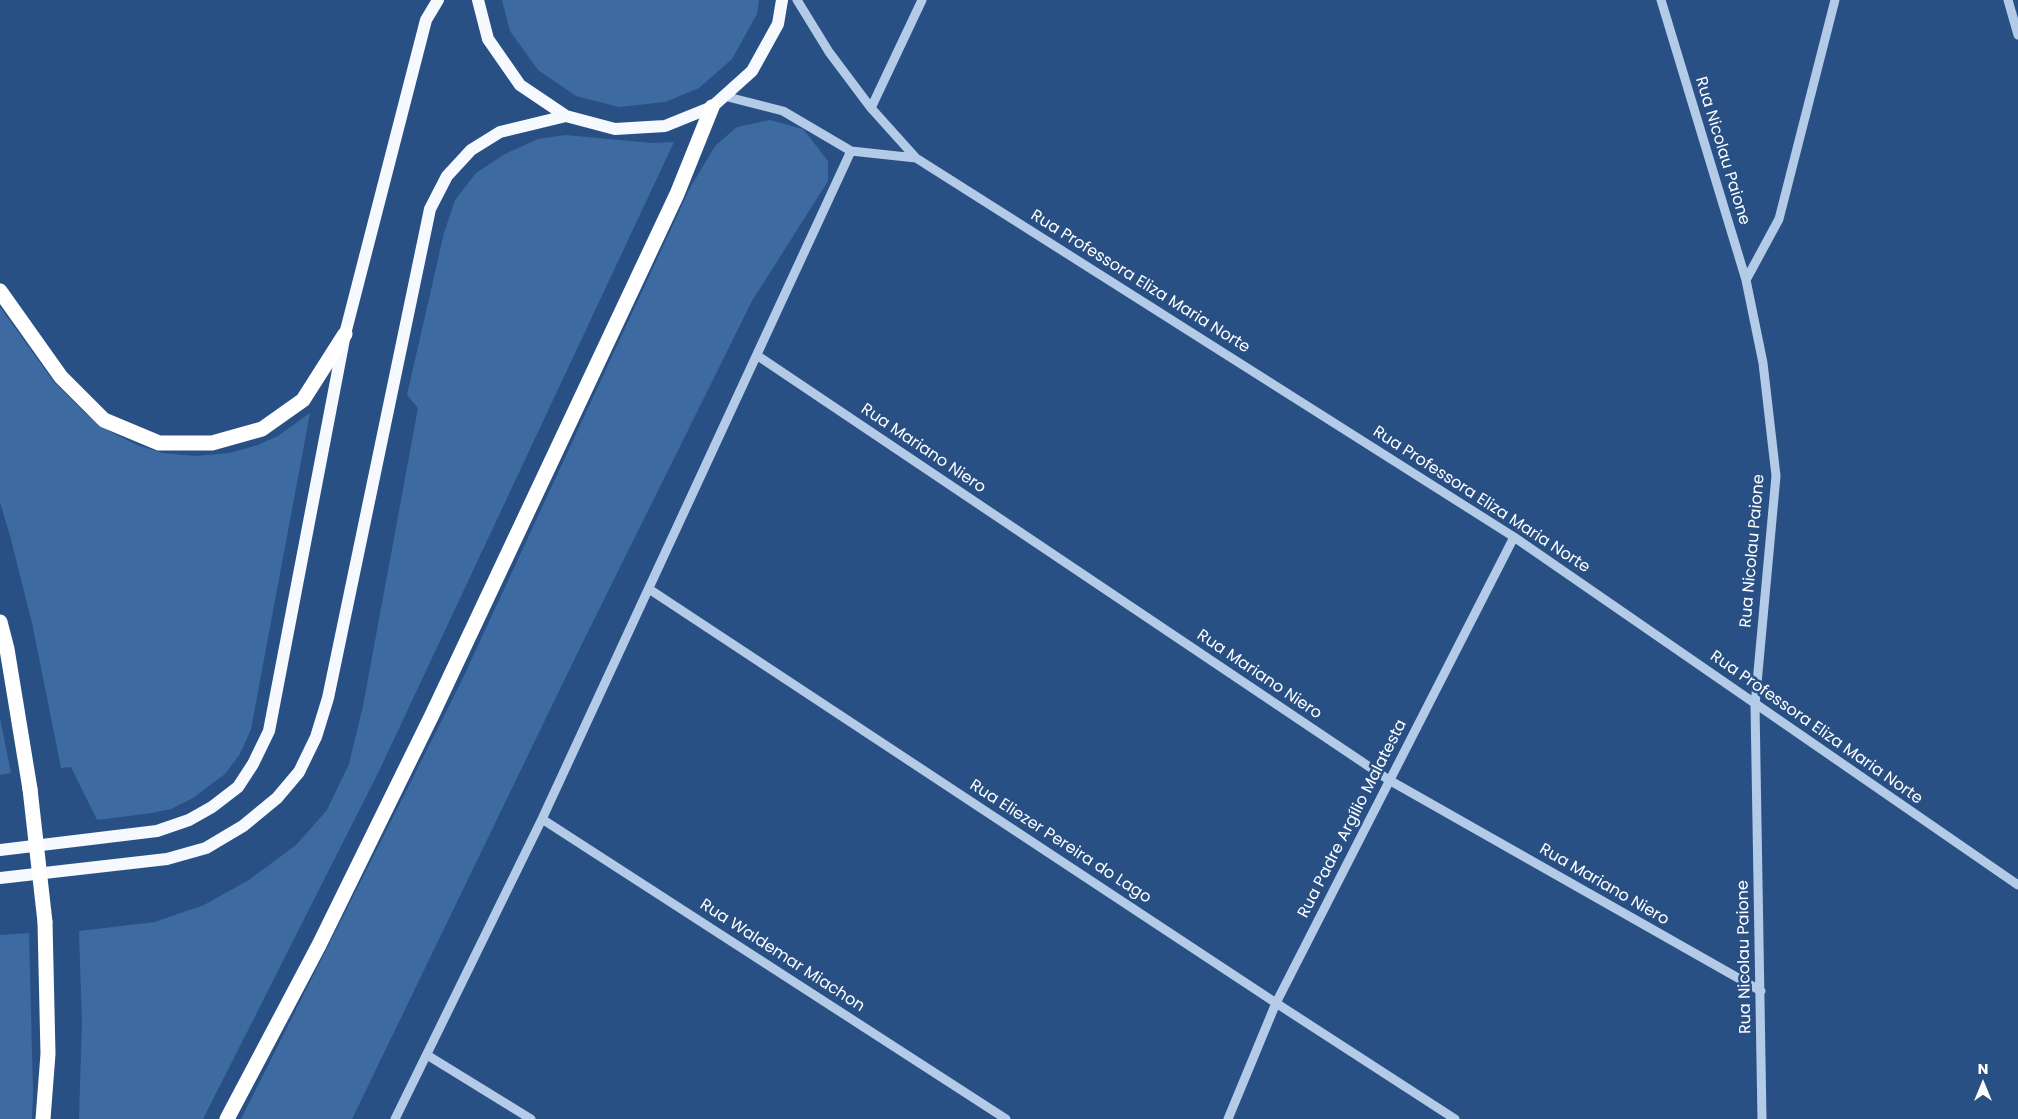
<!DOCTYPE html>
<meta charset="utf-8">
<style>
body{margin:0}
#map{position:relative;width:2018px;height:1119px;overflow:hidden;background:#295085;font-family:Poppins,sans-serif}
canvas{display:block}
.north{position:absolute;left:1958px;top:1059px;width:50px;height:50px;-webkit-text-stroke:4px #295085;paint-order:stroke;rotate:0deg;font-size:14px;font-weight:700;line-height:20px;text-align:center;color:#fff}
.north::after{content:'';display:block;margin:auto;width:18px;height:22px;background:#fff;clip-path:polygon(50% 0,100% 100%,50% 72%,0 100%)}
</style>
<div id="map">
<canvas width="2018" height="1119"></canvas>
<div class="north">N</div>
</div>
<script>
const context = document.querySelector('canvas').getContext('2d');
context.lineJoin = 'round';
function fill(path, color) { context.fillStyle = color; context.fill(path, 'evenodd'); }
const shape = rows => new Path2D(rows.map(r => 'M' + r).join(''));
function strokePath(path, color, width, dash) { context.strokeStyle = color; context.lineWidth = width; context.lineCap = dash ? 'butt' : 'round'; context.setLineDash(dash || []); context.stroke(path); }
function write(font, color, halo, rows, align = 'center') {
  context.font = font + ' Poppins,sans-serif'; context.lineWidth = 5; context.setLineDash([]); context.textBaseline = 'middle'; context.strokeStyle = halo; context.fillStyle = color; for (const [text, x, y, turn = 0] of rows) {
    context.save(); context.translate(x, y); context.rotate((+turn || 0) * Math.PI / 180); context.textAlign = isNaN(turn) ? turn : align; if (halo) context.strokeText(text, 0, 0); context.fillText(text, 0, 0); context.restore();
  }
}
fill(shape([
 [502,0,759,0,757,14,732,59,699,88,665,102,619,107,576,96,538,70,510,31],
 [770,120,803,129,828,161,828,181,752,301,575,658,352,1119,241,1119,462,680,690,188,715,146,737,127],
 [565,135,652,143,674,142,379,771,203,1119,79,1119,82,1023,79,931,155,922,204,905,249,880,296,845,327,810,349,764,363,706,418,408,407,395,444,233,455,200,476,173,505,154,538,139],
 [0,307,54,382,85,413,109,431,137,445,163,453,195,456,230,453,258,445,278,436,310,413,251,729,240,754,225,774,193,798,171,809,152,813,97,820,71,767,61,768,32,623,10,536,0,502],
 [0,718,11,773,0,775],
 [29,933,33,1092,32,1119,0,1119,0,935]
]), '#3e6aa2');
strokePath(shape([
 [797,0,829,52,871,108,916,158,1514,537,2018,885],
 [1661,0,1746,280,1763,363,1776,476,1755,705,1762,1119],
 [2008,0,2018,35],
 [724,96,783,111,851,151,916,158],
 [871,108,922,0],
 [1746,280,1779,219,1835,0],
 [758,356,1389,780,1761,991],
 [649,589,1276,1003,1455,1119],
 [542,819,1006,1119],
 [427,1055,531,1119],
 [395,1119,542,819,851,151],
 [1228,1119,1276,1003,1514,537]
]), '#b4cbe7', 9);
strokePath(shape([
 [478,0,488,39,520,85,566,116,615,129,665,126,712,107,752,71,778,24,782,0],
 [0,850,157,831,189,820,212,807,238,787,253,764,269,731,345,334,426,20,438,0],
 [0,878,167,859,206,848,243,826,277,798,299,772,316,737,328,698,430,209,447,176,471,150,500,132,566,116]
]), '#f6f9fe', 12);
strokePath(shape([
 [0,291,61,377,104,420,159,443,212,443,262,429,303,400,345,334],
 [0,622,7,649,30,789],
 [43,1119,48,1054,45,922],
 [227,1119,319,945,432,715,677,194,712,107]
]), '#fff', 15);
strokePath(shape([
 [30,789,45,922]
]), '#fff', 15);
write('16px', '#fff', '#295085', [
 ["Rua Nicolau Paione",1722,151,73],
 ["Rua Professora Eliza Maria Norte",1140,282,32],
 ["Rua Mariano Niero",923,449,34],
 ["Rua Professora Eliza Maria Norte",1481,500,33],
 ["Rua Nicolau Paione",1753,551,-85],
 ["Rua Mariano Niero",1259,675,34],
 ["Rua Professora Eliza Maria Norte",1816,728,35],
 ["Rua Padre Argílio Malatesta",1353,819,-63],
 ["Rua Eliezer Pereira do Lago",1060,842,33],
 ["Rua Mariano Niero",1604,885,30],
 ["Rua Waldemar Miachon",782,956,33],
 ["Rua Nicolau Paione",1745,957,-91]
]);
</script>
